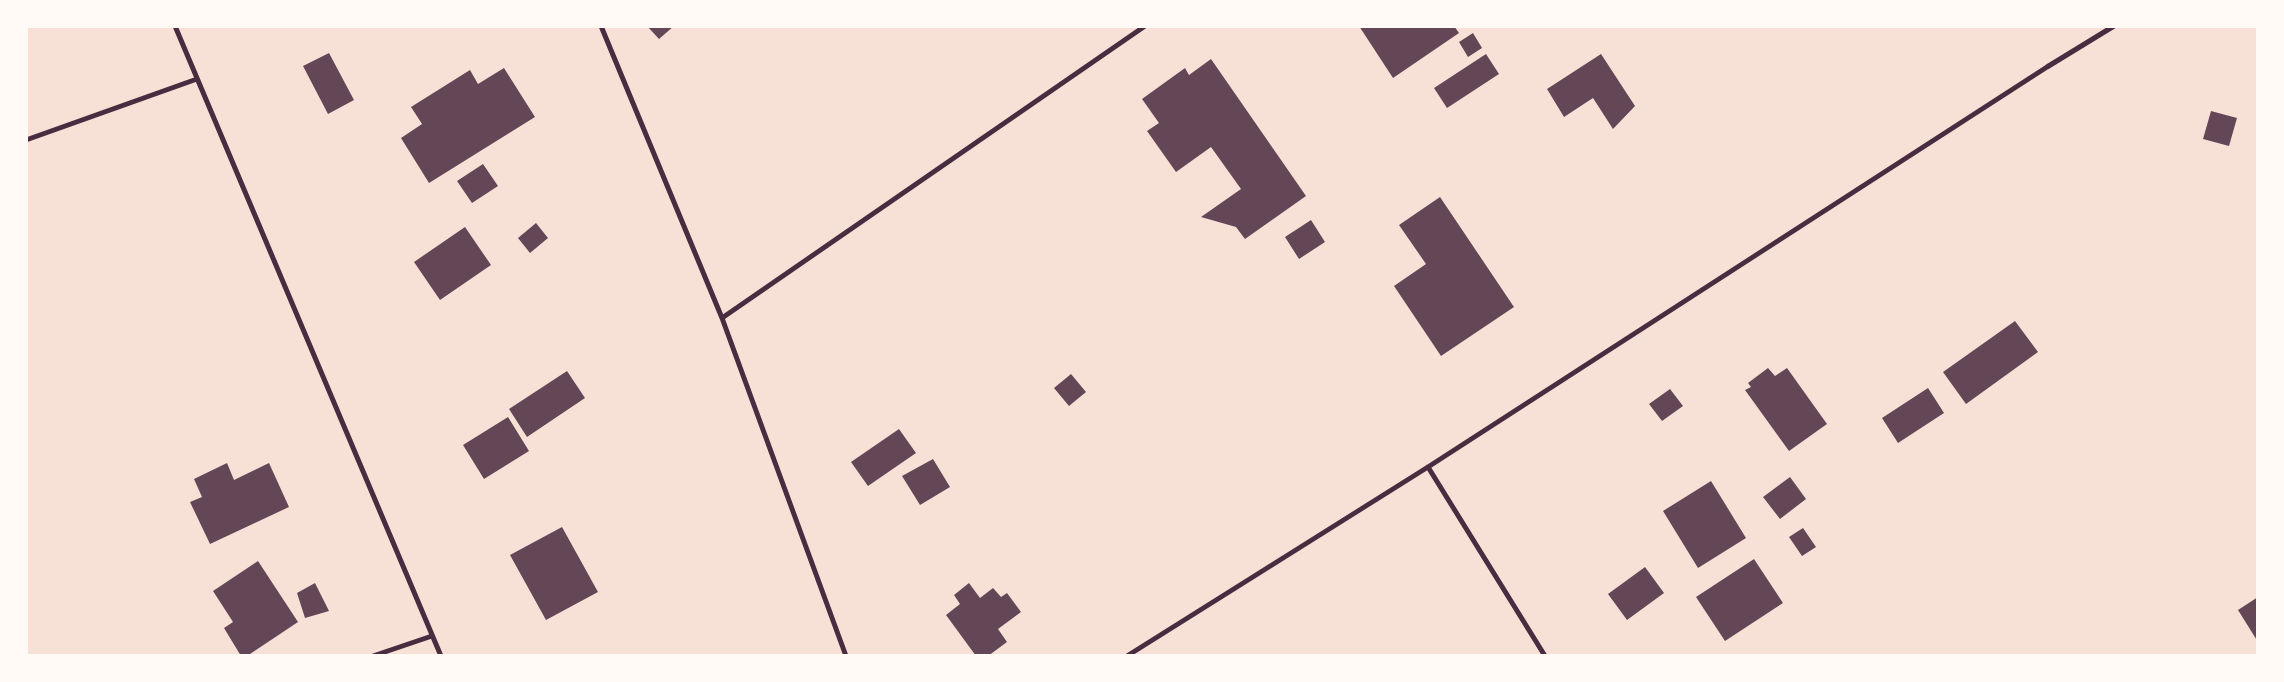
<!DOCTYPE html>
<style>
body{margin:0}
#map{position:relative;width:2284px;height:682px;overflow:hidden;background:#f7e1d7;font-family:Signika,sans-serif}
canvas{display:block}
.frame{position:absolute;inset:0;border:28px solid #fffaf5;pointer-events:none}
</style>
<div id="map">
<canvas width="2284" height="682"></canvas>
<div class="frame"></div>
</div>
<script>
const context = document.querySelector('canvas').getContext('2d');
context.lineJoin = 'round';
function fill(path, color) { context.fillStyle = color; context.fill(path, 'evenodd'); }
const shape = rows => new Path2D(rows.map(r => 'M' + r).join(''));
function strokePath(path, color, width, dash) { context.strokeStyle = color; context.lineWidth = width; context.lineCap = dash ? 'butt' : 'round'; context.setLineDash(dash || []); context.stroke(path); }
fill(shape([
 [647,26,674,26,659,39],
 [1359,26,1454,26,1459,33,1393,78],
 [1473,33,1482,48,1468,57,1459,42],
 [329,53,354,100,328,114,303,66],
 [1486,54,1499,74,1447,108,1434,88],
 [1601,54,1635,106,1613,129,1593,98,1564,117,1547,89],
 [1211,59,1306,196,1245,239,1236,227,1201,217,1241,189,1211,147,1176,172,1147,131,1159,123,1142,99,1185,68,1189,75],
 [504,68,535,117,429,183,401,138,422,124,411,107,470,70,478,84],
 [2211,111,2237,118,2229,146,2203,139],
 [483,164,498,186,472,203,457,181],
 [1440,197,1514,307,1441,356,1394,286,1426,264,1399,225],
 [1311,220,1325,242,1299,259,1285,237],
 [536,223,548,238,530,253,518,238],
 [465,227,491,265,440,300,414,262],
 [2015,321,2038,352,1966,404,1943,372],
 [1768,368,1775,376,1787,368,1827,424,1789,451,1745,390,1751,387,1748,383],
 [567,371,585,398,527,437,509,409],
 [1071,374,1086,392,1069,406,1054,388],
 [1928,388,1944,413,1898,443,1882,418],
 [1670,389,1683,406,1662,421,1649,404],
 [508,417,529,451,484,479,463,445],
 [899,429,916,453,868,486,851,462],
 [933,459,950,487,920,505,902,476],
 [227,463,234,480,269,463,289,507,210,544,190,502,202,497,194,479],
 [1790,477,1806,499,1780,519,1763,497],
 [1711,481,1746,538,1698,568,1663,511],
 [562,527,598,592,546,620,510,555],
 [1803,528,1816,547,1802,556,1789,537],
 [1754,559,1783,603,1725,641,1696,597],
 [258,561,298,622,247,656,241,656,224,628,233,622,213,591],
 [1645,567,1664,593,1627,620,1608,594],
 [315,583,329,611,305,618,297,593],
 [969,583,980,598,993,588,1001,597,1007,593,1021,612,998,629,1007,642,988,656,976,656,946,615,960,604,954,595],
 [2258,597,2258,642,2238,610]
]), '#644757');
strokePath(shape([
 [175,26,441,656],
 [601,26,722,318,846,656],
 [26,140,197,79],
 [722,318,1145,26],
 [1428,467,1545,656],
 [373,656,432,636],
 [1127,656,1428,467,2047,67,2114,26]
]), '#4a2c40', 5);
</script>
